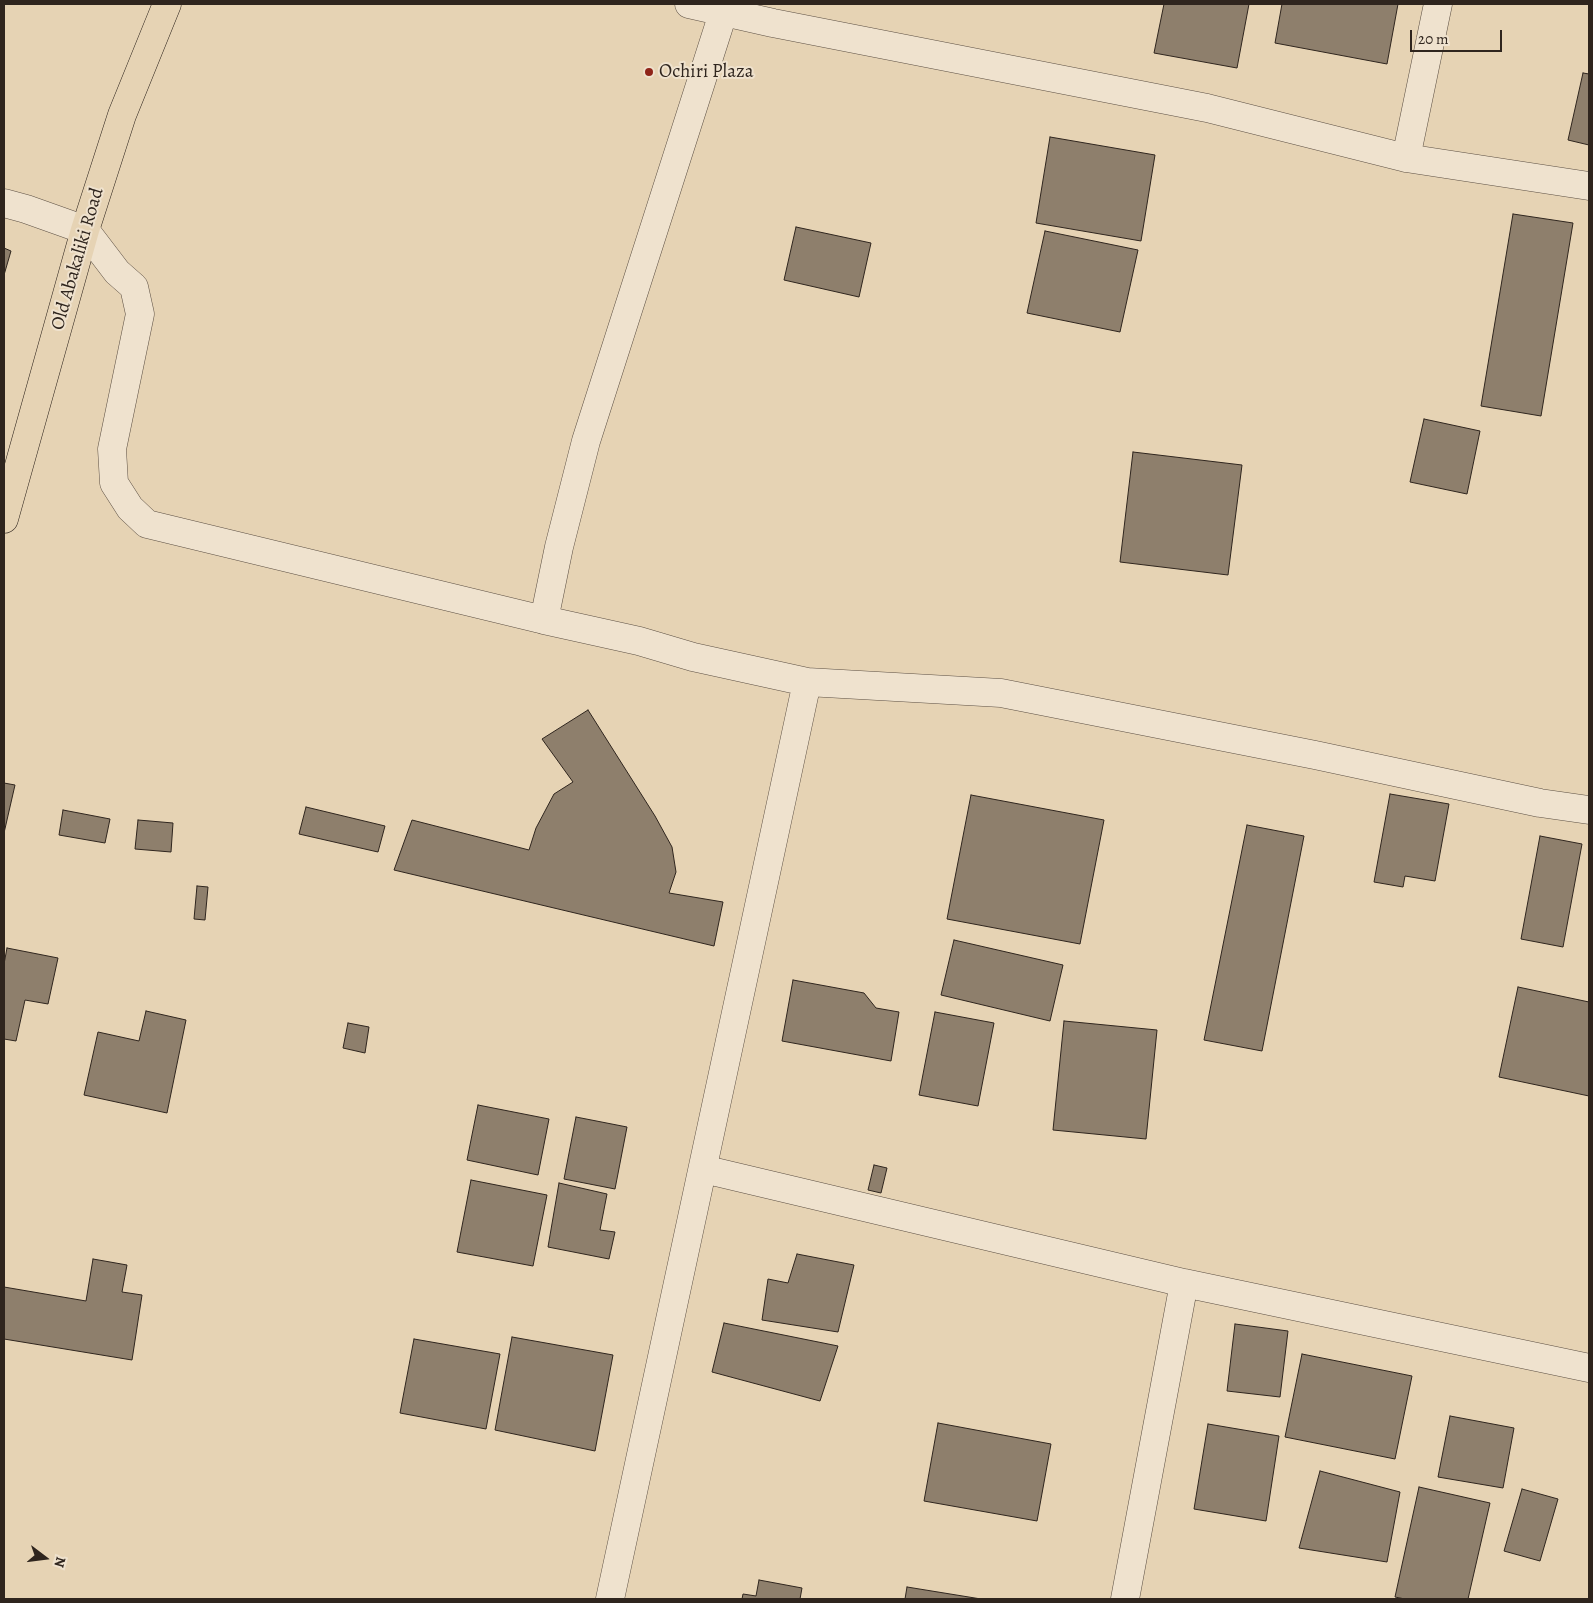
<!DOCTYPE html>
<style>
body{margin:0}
#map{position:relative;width:1593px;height:1603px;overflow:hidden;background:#e6d3b4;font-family:Alegreya,serif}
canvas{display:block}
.frame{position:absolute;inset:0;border:5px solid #2f251e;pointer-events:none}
.north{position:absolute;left:20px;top:1533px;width:50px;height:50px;-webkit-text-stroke:4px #efe2ce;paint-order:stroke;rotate:105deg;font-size:14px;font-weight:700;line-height:20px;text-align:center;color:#2f251e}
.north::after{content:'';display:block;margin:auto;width:18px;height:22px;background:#2f251e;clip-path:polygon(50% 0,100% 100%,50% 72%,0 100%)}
.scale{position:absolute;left:1410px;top:30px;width:92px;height:22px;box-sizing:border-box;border:2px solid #2f251e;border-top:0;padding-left:6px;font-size:15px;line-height:18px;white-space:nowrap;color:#2f251e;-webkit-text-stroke:4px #efe2ce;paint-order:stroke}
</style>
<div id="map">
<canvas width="1593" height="1603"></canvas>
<div class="frame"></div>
<div class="north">N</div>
<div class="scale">20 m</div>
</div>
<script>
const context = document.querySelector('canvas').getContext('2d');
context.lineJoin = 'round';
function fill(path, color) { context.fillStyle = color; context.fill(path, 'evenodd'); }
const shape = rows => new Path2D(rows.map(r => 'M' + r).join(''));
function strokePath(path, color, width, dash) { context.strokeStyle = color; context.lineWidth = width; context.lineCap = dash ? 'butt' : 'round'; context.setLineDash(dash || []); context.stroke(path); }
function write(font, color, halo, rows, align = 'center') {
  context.font = font + ' Alegreya,serif'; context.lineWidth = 4; context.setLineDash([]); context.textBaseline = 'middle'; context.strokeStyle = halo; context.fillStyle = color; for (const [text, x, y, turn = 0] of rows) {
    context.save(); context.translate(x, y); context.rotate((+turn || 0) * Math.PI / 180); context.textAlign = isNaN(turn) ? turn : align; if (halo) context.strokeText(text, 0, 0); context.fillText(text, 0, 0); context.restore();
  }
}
const building = shape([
 [1164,4,1249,4,1237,68,1154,53,1164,4],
 [1282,4,1398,4,1387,64,1275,43,1282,4],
 [1583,73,1589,74,1589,145,1568,140,1583,73],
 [1050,137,1155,155,1141,241,1036,223,1050,137],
 [1513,214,1573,223,1541,416,1481,406,1513,214],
 [796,227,871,243,859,297,784,280,796,227],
 [1045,231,1138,250,1120,332,1027,313,1045,231],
 [4,248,11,251,4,275,4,248],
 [1424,419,1480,431,1467,494,1410,482,1424,419],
 [1133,452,1242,465,1228,575,1120,562,1133,452],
 [588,710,655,816,672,847,676,872,669,893,723,902,714,946,394,870,412,820,529,850,536,828,554,794,573,782,542,739,588,710],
 [4,783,15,785,4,833,4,783],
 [1390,794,1449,804,1435,881,1405,876,1403,887,1374,882,1390,794],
 [971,795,1104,820,1080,944,947,919,971,795],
 [306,807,385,826,378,852,299,834,306,807],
 [63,810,110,819,105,843,59,835,63,810],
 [138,820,173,823,171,852,135,849,138,820],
 [1247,825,1304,836,1262,1051,1204,1040,1247,825],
 [1540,836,1582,844,1563,947,1521,939,1540,836],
 [197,886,208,887,205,920,194,919,197,886],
 [954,940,1063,965,1050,1021,941,995,954,940],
 [7,948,58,958,48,1004,25,1000,16,1041,4,1039,4,964,7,948],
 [793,980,864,993,876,1008,899,1012,891,1061,782,1041,793,980],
 [1518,987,1589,1002,1589,1096,1499,1077,1518,987],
 [146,1011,186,1020,167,1113,84,1095,98,1032,139,1041,146,1011],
 [935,1012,994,1023,978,1106,919,1095,935,1012],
 [1064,1021,1157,1030,1146,1139,1053,1130,1064,1021],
 [348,1023,369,1027,365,1053,343,1048,348,1023],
 [478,1105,549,1119,538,1175,467,1160,478,1105],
 [576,1117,627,1127,615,1189,564,1179,576,1117],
 [874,1165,887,1168,881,1193,868,1190,874,1165],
 [471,1180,547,1195,533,1266,457,1252,471,1180],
 [559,1183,607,1194,600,1230,615,1232,609,1259,548,1247,559,1183],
 [797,1254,854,1265,838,1332,762,1320,768,1279,788,1283,797,1254],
 [93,1259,127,1265,122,1292,142,1295,132,1360,4,1339,4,1287,86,1301,93,1259],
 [724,1323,838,1346,820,1401,712,1372,724,1323],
 [1235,1324,1288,1331,1280,1397,1227,1391,1235,1324],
 [512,1337,613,1355,595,1451,495,1430,512,1337],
 [414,1339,500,1354,486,1429,400,1413,414,1339],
 [1302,1354,1412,1376,1395,1459,1285,1437,1302,1354],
 [1450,1416,1514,1428,1503,1488,1438,1477,1450,1416],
 [938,1423,1051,1444,1037,1521,924,1501,938,1423],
 [1208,1424,1279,1436,1266,1521,1194,1509,1208,1424],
 [1320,1471,1400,1492,1387,1562,1299,1548,1320,1471],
 [1419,1487,1490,1503,1468,1599,1405,1599,1395,1597,1419,1487],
 [1522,1489,1558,1499,1540,1561,1504,1551,1522,1489],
 [759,1580,802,1588,800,1599,742,1599,743,1594,756,1596,759,1580],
 [907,1587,981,1599,905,1599,907,1587]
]);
fill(building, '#8e7f6c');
strokePath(building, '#2f251e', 1);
const minor = shape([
 [689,4,773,23,1207,108,1406,158,1589,186],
 [726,4,586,441,559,547,544,620,639,641,693,657,807,682,1001,693,1315,755,1540,803,1589,810],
 [1406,158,1438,4],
 [4,203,26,209,85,230,117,272,134,287,140,314,112,449,114,483,130,508,147,524,544,620],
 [703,1169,1184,1283,1589,1368],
 [610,1599,807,682],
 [1125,1599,1184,1283]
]);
const major = shape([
 [4,519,85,230,122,115,167,4]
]);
strokePath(minor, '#5d5044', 29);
strokePath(major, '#2f251e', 29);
strokePath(minor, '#efe2ce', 28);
strokePath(major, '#e6d3b4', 28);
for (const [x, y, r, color] of [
 [649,72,5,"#8f2418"]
]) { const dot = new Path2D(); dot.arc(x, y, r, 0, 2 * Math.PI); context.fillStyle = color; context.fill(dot); strokePath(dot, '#efe2ce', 2); }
write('19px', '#2f251e', '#efe2ce', [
 ["Ochiri Plaza",659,72]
], 'left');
write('19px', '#2f251e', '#efe2ce', [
 ["Old Abakaliki Road",78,259,-74]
]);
</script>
